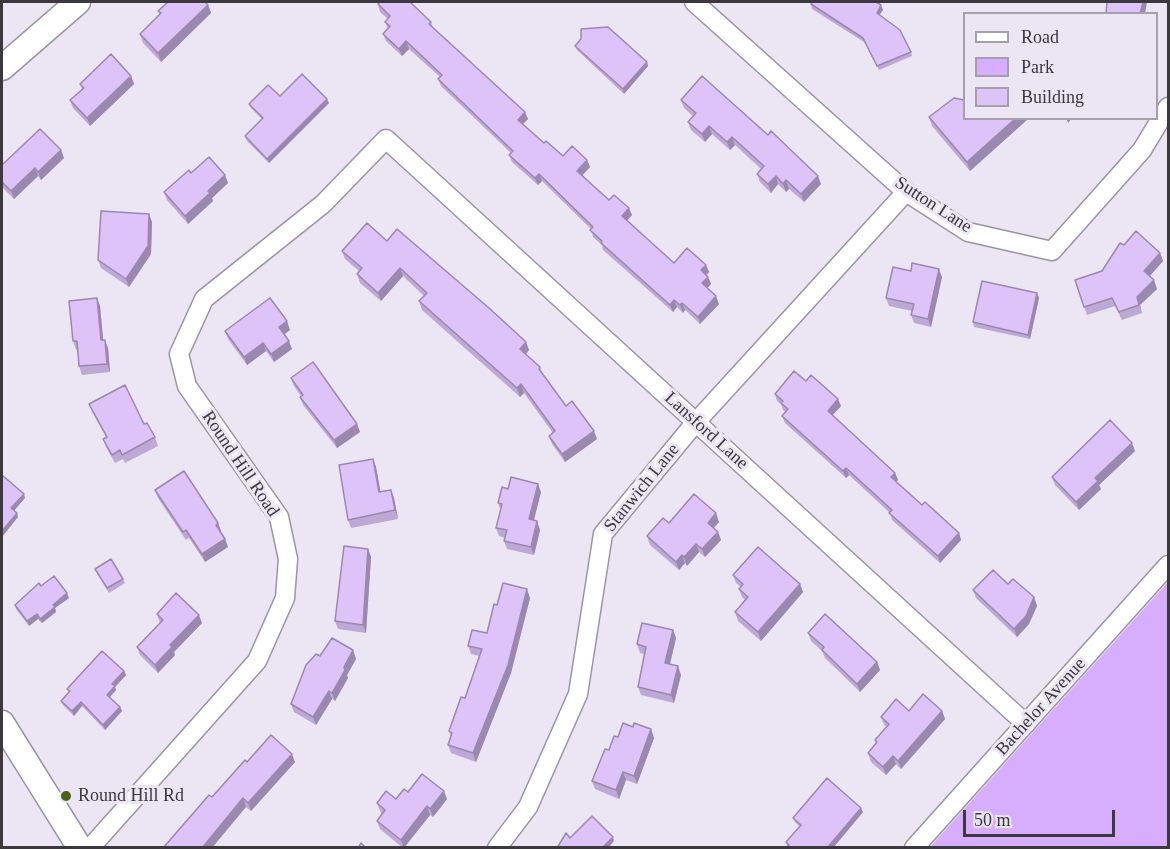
<!DOCTYPE html>
<style>
body{margin:0}
#map{position:relative;width:1170px;height:849px;overflow:hidden;background:#ece5f4;font-family:Georgia,serif}
canvas{display:block}
.frame{position:absolute;inset:0;border:3px solid #3b383e;pointer-events:none}
.legend{position:absolute;left:963px;top:12px;width:195px;height:108px;box-sizing:border-box;background:#ece5f4;border:2px solid #a5a0ab;margin:0;padding:8px 10px;list-style:none;font-size:18px;color:#3b383e}
.legend li{display:flex;align-items:center;gap:12px;height:30px}
.legend b{width:30px;border:2px solid #a5a0ab}
.scale{position:absolute;left:963px;top:810px;width:152px;height:27px;box-sizing:border-box;border:3px solid #3b383e;border-top:0;padding-left:8px;font-size:18px;line-height:21px;white-space:nowrap;color:#3b383e;-webkit-text-stroke:4px #ece5f4;paint-order:stroke}
</style>
<div id="map">
<canvas width="1170" height="849"></canvas>
<div class="frame"></div>
<ul class="legend">
<li><b style="height:8px;background:#fff"></b>Road</li>
<li><b style="height:16px;background:#d7aefe"></b>Park</li>
<li><b style="height:16px;background:#ddc3f8"></b>Building</li>
</ul>
<div class="scale">50 m</div>
</div>
<script>
const context = document.querySelector('canvas').getContext('2d');
context.lineJoin = 'round';
function fill(path, color) { context.fillStyle = color; context.fill(path, 'evenodd'); }
const shape = rows => new Path2D(rows.map(r => 'M' + r).join(''));
function strokePath(path, color, width, dash) { context.strokeStyle = color; context.lineWidth = width; context.lineCap = dash ? 'butt' : 'round'; context.setLineDash(dash || []); context.stroke(path); }
function write(font, color, halo, rows, align = 'center') {
  context.font = font + ' Georgia,serif'; context.lineWidth = 6; context.setLineDash([]); context.textBaseline = 'middle'; context.strokeStyle = halo; context.fillStyle = color; for (const [text, x, y, turn = 0] of rows) {
    context.save(); context.translate(x, y); context.rotate((+turn || 0) * Math.PI / 180); context.textAlign = isNaN(turn) ? turn : align; if (halo) context.strokeText(text, 0, 0); context.fillText(text, 0, 0); context.restore();
  }
}
fill(shape([
 [1168,582,1168,847,930,847,1035,730]
]), '#d7aefe');
const street = shape([
 [694,2,906,192,968,232,1052,251,1142,150,1168,107],
 [90,848,257,661,285,598,288,559,279,517,187,386,179,354,204,299,323,204,386,139,1026,724],
 [497,848,528,807,578,694,603,534,696,422,906,192],
 [914,848,1168,565]
]);
const secondary = shape([
 [2,68,78,2],
 [2,723,80,848]
]);
strokePath(street, '#9b94a2', 21);
strokePath(secondary, '#9b94a2', 27);
strokePath(street, '#fff', 18);
strokePath(secondary, '#fff', 24);
fill(shape([
 [378,4,431,22,433,28,528,119,523,124,544,143,563,156,587,160,590,167,582,175,609,200,632,215,627,220,674,263,706,265,709,272,706,275,708,277,711,284,707,288,719,304,700,324,685,310,683,313,677,307,673,312,603,250,602,245,593,237,591,229,542,181,538,185,512,162,509,155,511,153,441,86,438,79,440,77,409,49,402,56,386,41,383,34,388,29,385,22,388,19,380,12],
 [811,4,883,10,879,15,911,52,912,56,879,70,864,42,812,9],
 [208,5,211,13,161,62,143,43,140,34,160,15,158,11],
 [575,46,647,62,648,66,624,94,577,50],
 [131,76,134,84,90,126,73,108,70,100,82,89,80,84],
 [280,96,329,103,269,163,247,141,245,136,262,119,251,108,249,104],
 [681,100,821,184,804,202,789,189,786,192,778,184,771,193,760,182,757,174,761,169,735,145,730,150,712,134,705,142,691,130,688,122,693,116,684,108],
 [929,117,964,118,1028,119,970,171,932,126],
 [61,150,64,158,41,180,38,176,14,199,2,187,2,165],
 [225,175,228,183,212,198,213,201,188,224,167,200,164,192],
 [152,222,151,254,129,287,101,268,98,260],
 [387,241,526,342,529,350,526,354,540,367,543,375,566,406,597,439,565,462,552,444,549,436,553,433,524,393,520,397,422,310,419,301,424,296,403,276,381,301,360,283,357,274,359,271,345,259,342,251],
 [1124,245,1160,253,1163,261,1150,276,1157,289,1140,305,1142,313,1122,320,1115,306,1087,315,1075,280,1102,271],
 [942,277,931,327,914,323,911,315,912,311,889,306,886,298],
 [1037,293,1039,298,1030,339,974,327,973,322],
 [97,298,100,306,103,340,108,348,110,372,82,375,79,366,78,349,76,350,73,341],
 [290,330,284,334,292,349,274,362,266,351,247,365,228,339,225,331],
 [291,378,357,424,360,432,337,448,303,405,300,397,301,396,294,386],
 [806,381,841,406,833,415,895,473,898,480,896,482,922,505,959,533,961,540,940,563,892,520,890,513,849,475,846,478,785,423,782,416,786,412,783,410,781,404,777,401,775,394],
 [89,404,144,424,155,437,158,446,125,463,123,459,115,463,106,447,103,439,106,437,92,412],
 [1135,451,1099,485,1101,489,1079,510,1055,485,1052,477],
 [373,459,376,467,380,491,394,498,398,519,351,528,348,520],
 [508,489,541,492,533,520,537,521,540,530,534,555,507,549,504,541,505,538,499,536,496,528,501,511,498,503],
 [155,490,218,523,221,531,220,532,225,539,228,547,205,562,189,538,186,540,158,498],
 [719,522,714,528,718,532,721,540,705,557,699,552,687,566,685,563,679,570,650,545,647,536,669,523],
 [368,549,371,557,366,633,338,629,335,621],
 [95,569,123,579,125,583,109,593],
 [733,575,800,584,803,592,761,641,738,621,735,612,745,600,742,597,739,589,741,587,736,583],
 [1008,584,1034,597,1037,606,1029,624,1017,637,976,598,973,590],
 [41,586,69,598,55,608,56,612,42,623,38,619,29,626,16,609,15,605],
 [530,598,511,673,476,762,451,753,448,745,451,737,449,731,465,698,479,656,471,654,468,646,487,633,497,605],
 [157,614,202,623,174,652,175,655,158,673,140,655,137,647,160,623],
 [673,630,676,638,670,664,681,675,674,703,641,695,638,687,644,654,640,653,637,644],
 [808,633,877,662,880,670,860,692,825,658,822,651,811,641],
 [353,650,356,659,347,675,348,678,335,701,332,699,316,725,294,712,291,704,320,656],
 [124,671,126,675,115,687,116,690,110,697,120,707,122,711,105,730,82,706,74,716,63,705,61,701,69,693,67,689],
 [909,711,942,711,945,719,901,769,896,764,886,775,871,762,868,753,876,744,875,740,887,727,884,725,881,717],
 [633,727,651,729,654,738,637,784,626,780,619,799,595,789,592,781,609,750,618,737],
 [247,762,295,762,251,811,246,807,212,797],
 [408,792,447,799,433,817,430,815,403,848,380,829,377,821,382,814,380,811,377,803,396,799],
 [863,812,833,848,786,848,787,846,786,842,800,827,795,822,793,818]
]), '#bea8d5');
fill(shape([
 [1143,2,1147,2,1145,14,1140,14],
 [208,5,211,13,161,62,158,53],
 [881,5,883,10,878,17,877,13],
 [406,41,409,49,402,56,399,49],
 [647,62,648,66,624,94,623,89],
 [131,76,134,84,90,126,87,118],
 [327,99,329,103,269,163,267,159],
 [525,112,528,119,520,127,518,120],
 [1016,118,1028,119,970,171,967,162],
 [1066,118,1072,118,1068,123],
 [709,126,712,134,705,142,702,134],
 [732,137,735,145,730,150,727,142],
 [61,150,64,158,41,180,38,172],
 [587,160,590,167,580,178,577,171],
 [35,168,38,176,14,199,11,191],
 [539,174,542,181,538,185,535,178],
 [225,175,228,183,212,198,213,201,188,224,185,216,208,191],
 [776,176,778,184,771,193,768,184],
 [818,176,821,184,804,202,801,194],
 [786,180,789,189,786,192,783,184],
 [629,208,632,215,625,223,622,216],
 [149,214,152,222,151,254,129,287,126,279],
 [1160,253,1163,261,1147,279,1144,271],
 [706,265,709,272,704,278,701,270],
 [400,268,403,276,381,301,378,293],
 [939,269,942,277,931,327,928,319],
 [708,277,711,284,705,291,702,283],
 [1154,280,1157,289,1140,305,1142,313,1137,297],
 [1037,293,1039,298,1030,339,1028,335],
 [716,296,719,304,700,324,698,317],
 [97,298,100,306,104,348,101,340],
 [674,300,677,307,673,312,670,305],
 [682,303,685,310,683,313,680,305],
 [287,321,290,330,282,336,279,327],
 [105,340,108,348,110,372,107,364],
 [289,341,292,349,274,362,271,354],
 [526,342,529,350,523,357,520,349],
 [263,343,266,351,247,365,244,357],
 [521,384,524,393,520,397,517,388],
 [838,399,841,406,830,418,828,411],
 [357,424,360,432,337,448,334,440],
 [594,431,597,439,565,462,562,454],
 [1132,443,1135,451,1099,485,1101,489,1079,510,1076,502,1095,478],
 [373,459,376,467,382,500,379,492],
 [846,468,849,475,846,478,843,471],
 [895,473,898,480,894,484,891,477],
 [538,484,541,492,532,528,529,519],
 [391,490,394,498,398,519,395,510],
 [24,494,25,498,13,512,11,508],
 [17,513,18,517,2,537,2,531],
 [716,513,719,522,711,531,708,523],
 [537,521,540,530,534,555,531,547],
 [218,523,221,531,219,533,216,525],
 [718,532,721,540,705,557,702,549],
 [959,533,961,540,940,563,938,556],
 [225,539,228,547,205,562,202,554],
 [696,544,699,552,687,566,684,557],
 [368,549,371,557,366,633,363,625],
 [682,555,685,563,679,570,676,562],
 [800,584,803,592,761,641,758,632],
 [527,589,530,598,511,673,476,762,473,753],
 [67,593,69,598,55,608,56,612,42,623,40,619,53,605],
 [1034,597,1037,606,1029,624,1017,637,1014,629],
 [37,614,38,619,29,626,27,621],
 [199,615,202,623,174,652,175,655,158,673,155,665,170,645],
 [673,630,676,638,668,672,665,663],
 [353,650,356,659,347,675,348,678,335,701,332,693,344,667],
 [877,662,880,670,860,692,857,684],
 [678,666,681,675,674,703,671,695],
 [124,671,126,675,115,687,116,690,108,699,107,695,112,684],
 [329,691,332,699,316,725,313,717],
 [81,702,82,706,74,716,72,711],
 [120,707,122,711,105,730,103,725],
 [942,711,945,719,901,769,898,761],
 [651,729,654,738,637,784,634,776],
 [292,754,295,762,251,811,248,803],
 [893,756,896,764,886,775,883,767],
 [623,772,626,780,619,799,616,790],
 [444,791,447,799,433,817,430,809],
 [243,798,246,807,212,848,202,848],
 [427,806,430,815,404,848,401,840],
 [861,808,863,812,833,848,827,848],
 [613,837,614,841,608,848,602,848]
]), '#9b88ae');
const building = shape([
 [168,2,205,2,208,5,158,53,140,34,161,13,158,11,168,2],
 [380,2,410,2,431,22,429,24,525,112,518,120,544,143,546,141,563,156,572,146,587,160,577,171,609,200,614,195,629,208,622,216,674,263,687,248,706,265,701,270,708,277,702,283,716,296,698,317,682,303,680,305,674,300,670,305,601,243,602,241,590,230,593,227,589,223,539,174,535,178,509,155,513,151,438,79,442,75,406,41,399,49,383,34,390,26,385,22,390,16,378,4,380,2],
 [813,2,876,2,881,5,877,13,900,30,911,52,877,66,863,38,811,4,813,2],
 [1107,2,1143,2,1140,14,1106,14,1107,2],
 [608,27,647,62,623,89,575,46,581,39,581,29,608,27],
 [111,54,131,76,87,118,70,100,84,88,80,84,111,54],
 [302,74,327,99,267,159,245,136,263,118,249,104,268,85,280,96,302,74],
 [702,76,768,135,771,131,818,176,801,194,786,180,783,184,776,176,768,184,757,174,764,166,732,137,727,142,709,126,702,134,688,122,696,113,681,100,702,76],
 [954,98,964,100,964,118,1016,118,967,162,929,117,954,98],
 [40,129,61,150,38,172,35,168,11,191,2,182,2,165,40,129],
 [209,157,225,175,208,191,210,193,185,216,164,192,189,170,191,173,209,157],
 [101,211,149,214,148,246,126,279,98,260,101,211],
 [367,223,387,241,397,229,489,308,526,342,520,349,540,367,539,369,566,406,572,401,594,431,562,454,549,436,555,431,521,384,517,388,419,301,427,293,400,268,378,293,357,274,362,268,342,251,367,223],
 [1136,231,1160,253,1144,271,1154,280,1137,297,1139,305,1119,312,1112,298,1084,307,1075,280,1102,271,1120,243,1124,245,1136,231],
 [912,263,939,269,928,319,911,315,914,304,886,298,893,267,911,271,912,263],
 [982,281,1037,293,1028,335,973,322,982,281],
 [97,298,101,340,105,340,107,364,79,366,77,341,73,341,69,301,97,298],
 [270,298,287,321,279,327,289,341,271,354,263,343,244,357,225,331,270,298],
 [313,362,357,424,334,440,300,397,303,395,291,378,313,362],
 [794,371,806,381,811,375,838,399,828,411,895,473,891,477,922,505,925,502,959,533,938,556,889,513,892,510,846,468,843,471,782,416,788,409,781,403,783,401,775,394,794,371],
 [125,385,144,424,147,423,155,437,122,455,120,450,112,455,103,439,107,437,89,404,125,385],
 [1110,420,1132,443,1095,478,1098,481,1076,502,1052,477,1110,420],
 [373,459,379,492,391,490,395,510,348,520,339,465,373,459],
 [184,471,218,523,216,525,225,539,202,554,186,530,183,532,155,490,184,471],
 [2,475,24,494,11,508,17,513,2,531,2,475],
 [511,477,538,484,529,519,537,521,531,547,504,541,507,530,496,528,502,504,498,503,502,487,508,489,511,477],
 [694,494,716,513,708,523,718,532,702,549,696,544,684,557,682,555,676,562,647,536,663,518,669,523,694,494],
 [344,546,368,549,363,625,335,621,344,546],
 [758,547,800,584,758,632,735,612,748,597,739,589,743,584,733,575,758,547],
 [111,559,123,579,107,588,95,569,111,559],
 [993,570,1008,584,1013,579,1034,597,1026,616,1014,629,973,590,993,570],
 [54,576,67,593,53,605,55,607,40,619,37,614,27,621,15,605,39,583,41,586,54,576],
 [503,583,527,589,508,665,473,753,448,745,452,733,449,731,461,697,465,698,482,649,468,646,472,630,487,633,494,604,497,605,503,583],
 [176,593,199,615,170,645,172,647,155,665,137,647,163,620,157,614,176,593],
 [825,614,877,662,857,684,822,650,824,647,808,633,825,614],
 [642,623,673,630,665,663,678,666,671,695,638,687,646,647,637,644,642,623],
 [332,638,353,650,344,667,345,670,332,693,329,691,313,717,291,704,306,665,316,654,320,656,332,638],
 [102,651,124,671,112,684,115,686,107,695,120,707,103,725,81,702,72,711,61,701,70,691,67,689,102,651],
 [923,694,942,711,898,761,893,756,883,767,868,753,877,742,875,740,889,724,881,717,896,699,909,711,923,694],
 [623,723,633,727,634,723,651,729,634,776,623,772,616,790,592,781,605,749,609,750,614,736,618,737,623,723],
 [271,735,292,754,248,803,243,798,202,848,163,848,209,795,212,797,245,760,247,762,271,735],
 [422,774,444,791,430,809,427,806,401,840,377,821,385,810,377,803,386,791,396,799,404,789,408,792,422,774],
 [827,778,861,808,827,848,786,848,789,845,786,842,801,825,793,818,827,778],
 [592,816,613,837,602,848,557,848,566,833,570,838,592,816],
 [361,843,366,848,358,848,361,843]
]);
fill(building, '#ddc3f8');
strokePath(building, '#9b88ae', 1.5);
for (const [x, y, r, color] of [
 [66,796,6,"#476213"]
]) { const dot = new Path2D(); dot.arc(x, y, r, 0, 2 * Math.PI); context.fillStyle = color; context.fill(dot); strokePath(dot, '#ece5f4', 2); }
write('18px', '#3b383e', '#ece5f4', [
 ["Sutton Lane",933,205,33],
 ["Lansford Lane",706,431,42],
 ["Round Hill Road",240,464,56],
 ["Stanwich Lane",642,488,-51],
 ["Bachelor Avenue",1041,707,-48]
]);
write('18px', '#3b383e', '#ece5f4', [
 ["Round Hill Rd",78,796]
], 'left');
</script>
